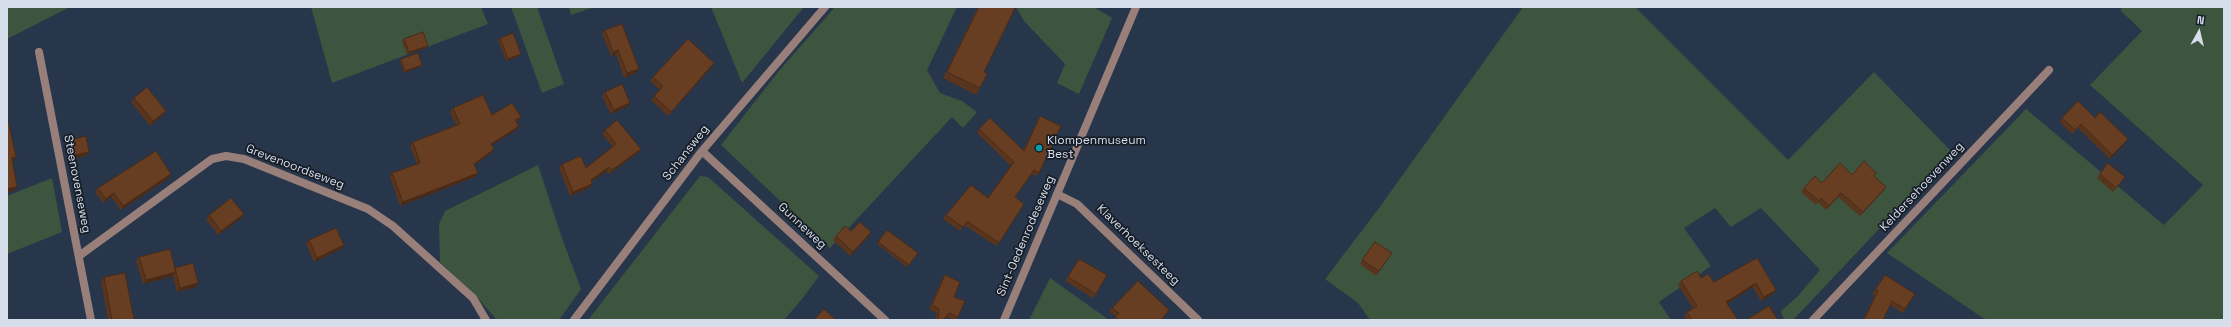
<!DOCTYPE html>
<style>
body{margin:0}
#map{position:relative;width:2231px;height:327px;overflow:hidden;background:#28364b;font-family:"Space Grotesk",sans-serif}
canvas{display:block}
.frame{position:absolute;inset:0;border:8px solid #d6deec;pointer-events:none}
.north{position:absolute;left:2179px;top:12px;width:40px;height:40px;-webkit-text-stroke:3px #171d27;paint-order:stroke;rotate:8deg;font-size:11px;font-weight:700;line-height:16px;text-align:center;color:#d6deec}
.north::after{content:'';display:block;margin:auto;width:14px;height:18px;background:#d6deec;clip-path:polygon(50% 0,100% 100%,50% 72%,0 100%)}
</style>
<div id="map">
<canvas width="2231" height="327"></canvas>
<div class="frame"></div>
<div class="north">N</div>
</div>
<script>
const context = document.querySelector('canvas').getContext('2d');
context.lineJoin = 'round';
function fill(path, color) { context.fillStyle = color; context.fill(path, 'evenodd'); }
const shape = rows => new Path2D(rows.map(r => 'M' + r).join(''));
function strokePath(path, color, width, dash) { context.strokeStyle = color; context.lineWidth = width; context.lineCap = dash ? 'butt' : 'round'; context.setLineDash(dash || []); context.stroke(path); }
function write(font, color, halo, rows, align = 'center') {
  context.font = font + ' "Space Grotesk",sans-serif'; context.lineWidth = 3.5; context.setLineDash([]); context.textBaseline = 'middle'; context.strokeStyle = halo; context.fillStyle = color; for (const [text, x, y, turn = 0] of rows) {
    context.save(); context.translate(x, y); context.rotate((+turn || 0) * Math.PI / 180); context.textAlign = isNaN(turn) ? turn : align; if (halo) context.strokeText(text, 0, 0); context.fillText(text, 0, 0); context.restore();
  }
}
fill(shape([
 [7,7,70,7,7,39],
 [311,7,481,7,488,24,332,83],
 [511,7,537,7,564,84,542,93],
 [569,7,594,7,571,15],
 [711,7,804,7,742,83],
 [835,7,957,7,927,70,940,93,962,101,977,112,963,128,952,117,830,248,721,145,778,72],
 [1016,7,1094,7,1112,18,1079,94,1057,83,1065,64,1024,21],
 [1523,7,1635,7,1788,160,1874,72,1952,152,1793,320,1784,320,1781,311,1797,297,1820,270,1761,208,1731,227,1715,208,1684,228,1711,266,1659,302,1671,320,1370,320,1358,303,1325,279,1379,208],
 [2123,7,2224,7,2224,320,1986,320,1887,253,2026,109,2164,225,2203,185,2090,85,2142,31,2120,10],
 [538,165,562,238,581,289,559,320,497,320,475,295,440,262,439,224,445,211],
 [700,176,708,177,819,276,802,299,784,320,588,320],
 [52,178,62,232,7,254,7,196],
 [1050,278,1105,317,1108,320,1029,320]
]), '#3d543e');
strokePath(shape([
 [39,52,91,320],
 [702,151,885,320],
 [1057,194,1077,204,1198,320],
 [79,256,212,159,226,156,244,159,368,209,393,226,473,298,486,320],
 [574,320,702,151,825,7],
 [1813,320,2049,70]
]), '#987f79', 8);
strokePath(shape([
 [1004,320,1136,7]
]), '#987f79', 8);
fill(shape([
 [978,7,1013,7,984,72,980,88,976,95,943,78],
 [605,30,636,73,624,78,616,54,611,56,602,34],
 [500,38,519,56,506,61,498,40],
 [404,39,426,48,407,54,402,41],
 [401,59,420,67,404,73,400,61],
 [711,68,668,116,651,100,660,90,650,81,653,77],
 [605,92,630,103,627,107,611,114,602,96],
 [134,98,163,115,150,126,131,102],
 [453,108,492,115,518,121,516,122,519,126,516,130,492,145,491,153,474,165,478,173,475,177,400,206,390,177,392,173,417,164,410,146,413,142,456,125,450,112],
 [1040,116,1039,173,1036,176,1032,174,1015,197,1024,204,996,246,964,225,960,231,943,219,946,215,988,198,1011,166,977,133,979,129,1023,150],
 [2062,118,2095,118,2125,143,2110,159,2078,128,2072,134,2060,122],
 [605,130,641,149,638,153,609,174,607,171,591,182,592,184,589,188,570,196,559,168,562,164,586,168,613,147,602,134],
 [71,140,89,152,86,156,71,159,68,144],
 [2100,174,2125,177,2113,192,2097,178],
 [1852,175,1874,176,1886,187,1883,191,1860,216,1838,197,1826,210,1818,202,1816,205,1801,192,1804,188],
 [169,178,121,210,111,197,103,203,95,192,98,188],
 [209,215,241,218,218,235,206,219],
 [887,230,918,253,907,267,877,244],
 [851,231,869,236,850,256,833,240,836,236],
 [309,240,341,249,314,262,306,244],
 [1375,242,1392,253,1376,276,1360,264],
 [139,257,175,268,196,287,177,292,173,276,143,284,136,261],
 [1757,258,1776,290,1773,294,1761,301,1753,287,1727,304,1738,320,1686,320,1684,316,1687,312,1693,308,1678,285,1681,281,1701,278,1714,282],
 [1079,259,1096,294,1093,298,1065,281],
 [945,275,954,297,958,317,956,320,954,320,947,317,944,320,936,320,936,313,929,309,942,279],
 [1885,275,1915,294,1903,313,1890,305,1883,320,1863,320,1875,295,1872,294],
 [104,277,134,320,108,320,101,281],
 [1112,308,1162,320,1113,320,1116,316,1109,312]
]), '#59351d');
fill(shape([
 [428,46,426,48,407,54,409,52],
 [618,50,616,54,611,56,613,52],
 [521,54,519,56,506,61,508,59],
 [714,63,711,68,668,116,671,112],
 [422,65,420,67,404,73,405,71],
 [639,69,636,73,624,78,627,73],
 [630,103,627,107,611,114,614,110],
 [166,111,163,115,150,126,153,121],
 [521,117,518,121,512,124,515,120],
 [519,126,516,130,488,148,491,144],
 [2128,139,2125,143,2110,159,2112,155],
 [494,149,491,153,471,168,474,164],
 [641,149,638,153,609,174,612,170],
 [89,152,86,156,71,159,74,155],
 [16,157,13,161,9,162,12,158],
 [609,167,607,171,588,184,591,180],
 [478,173,475,177,400,206,403,202],
 [171,174,169,178,121,210,123,206],
 [592,184,589,188,570,196,573,192],
 [17,187,14,191,7,193,7,189],
 [1886,187,1883,191,1860,216,1863,212],
 [114,193,111,197,103,203,106,199],
 [1841,193,1838,197,1826,210,1829,206],
 [244,214,241,218,218,235,221,231],
 [871,232,869,236,850,256,853,252],
 [344,245,341,249,314,262,317,258],
 [176,272,173,276,143,284,146,280],
 [198,283,196,287,177,292,180,288],
 [1756,283,1753,287,1723,306,1726,302],
 [1776,290,1773,294,1761,301,1764,297]
]), '#492b18');
const building = shape([
 [979,7,1013,7,1015,8,984,72,987,74,980,88,947,72,979,7],
 [622,24,639,69,627,73,618,50,613,52,605,30,622,24],
 [423,32,428,46,409,52,404,39,423,32],
 [513,33,521,54,508,59,500,38,513,33],
 [688,39,714,63,671,112,654,96,663,86,653,77,688,39],
 [418,53,422,65,405,71,401,59,418,53],
 [622,84,630,103,614,110,605,92,622,84],
 [147,87,166,111,153,121,134,98,147,87],
 [483,95,492,115,512,103,521,117,515,120,519,126,491,144,494,149,474,164,478,173,403,202,392,173,420,163,413,142,460,124,453,108,483,95],
 [2078,101,2095,118,2100,112,2128,139,2112,155,2081,124,2075,130,2062,118,2078,101],
 [7,115,16,157,12,158,17,187,7,189,7,115],
 [1040,116,1061,126,1039,173,1034,170,1015,197,1024,204,999,243,967,221,963,227,946,215,971,185,988,198,1014,162,979,129,990,118,1024,151,1040,116],
 [617,120,641,149,612,170,609,167,591,180,592,184,573,192,562,164,581,156,586,168,616,144,605,130,617,120],
 [86,136,89,152,74,155,71,140,86,136],
 [156,151,171,174,123,206,114,193,106,199,98,188,156,151],
 [1864,161,1876,173,1874,176,1886,187,1863,212,1841,193,1829,206,1821,198,1819,201,1804,188,1815,176,1822,183,1840,163,1852,175,1864,161],
 [2108,163,2125,177,2116,188,2100,174,2108,163],
 [231,198,244,214,221,231,209,215,231,198],
 [860,222,871,232,853,252,836,236,845,226,851,231,860,222],
 [336,228,344,245,317,258,309,240,336,228],
 [887,230,918,253,909,265,878,242,887,230],
 [1375,242,1392,253,1379,271,1362,260,1375,242],
 [170,249,176,272,146,280,139,257,170,249],
 [1757,258,1776,290,1764,297,1756,283,1726,302,1738,320,1692,320,1687,312,1697,306,1681,281,1697,271,1701,278,1708,274,1714,282,1757,258],
 [1079,259,1107,275,1096,294,1068,277,1079,259],
 [193,263,198,283,180,288,175,268,193,263],
 [125,273,134,320,112,320,104,277,125,273],
 [945,275,960,282,954,297,965,301,958,317,949,313,943,320,938,320,939,309,932,305,945,275],
 [1885,275,1915,294,1905,309,1892,301,1883,320,1864,320,1878,291,1875,290,1885,275],
 [1138,281,1169,310,1161,320,1119,320,1115,317,1119,313,1112,308,1138,281],
 [1769,306,1778,320,1746,320,1769,306],
 [824,309,836,320,814,320,824,309]
]);
fill(building, '#683e22');
strokePath(building, '#492b18', 1);
for (const [x, y, r, color] of [
 [1039,148,4,"#0f9aa8"]
]) { const dot = new Path2D(); dot.arc(x, y, r, 0, 2 * Math.PI); context.fillStyle = color; context.fill(dot); strokePath(dot, '#171d27', 1.5); }
write('12px', '#d6deec', '#171d27', [
 ["Klompenmuseum",1047,141],
 ["Best",1047,155]
], 'left');
write('12px', '#d6deec', '#171d27', [
 ["Schansweg",686,153,-52],
 ["Grevenoordseweg",295,167,21],
 ["Steenovenseweg",77,184,79],
 ["Keldersehoevenweg",1922,187,-47],
 ["Gunneweg",802,226,43],
 ["Sint-Oedenrodeseweg",1026,236,-67],
 ["Klaverhoeksesteeg",1138,245,44]
]);
</script>
